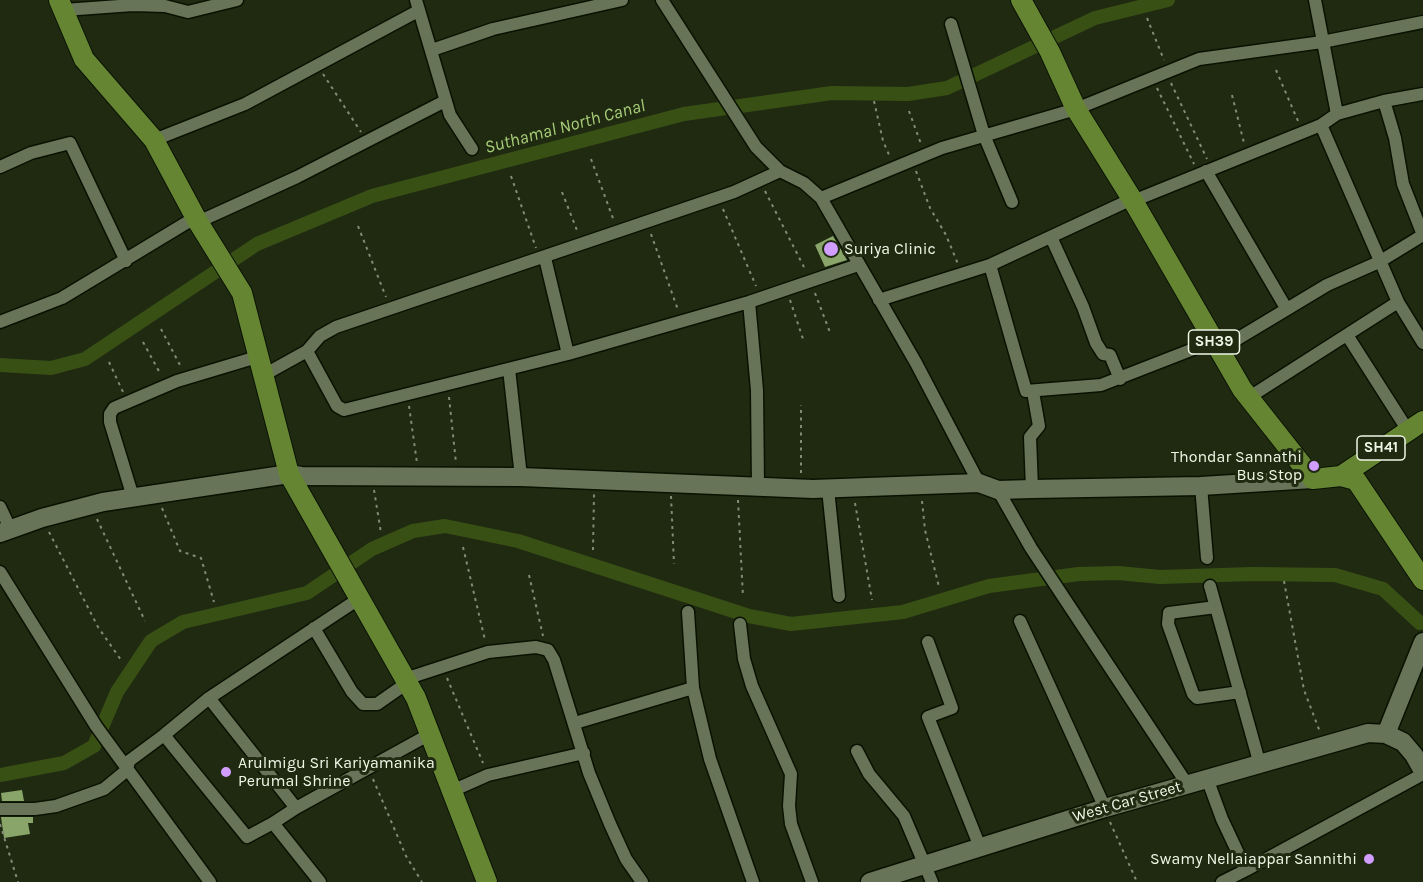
<!DOCTYPE html>
<style>
body{margin:0}
canvas{display:block;background:#1f2a11}
</style>
<canvas width="1423" height="882"></canvas>
<script>
const context = document.querySelector('canvas').getContext('2d');
context.lineJoin = 'round';
const shape = rows => new Path2D(rows.map(r => 'M' + r).join(''));
function strokePath(path, color, width, dash) { context.strokeStyle = color; context.lineWidth = width; context.lineCap = dash ? 'butt' : 'round'; context.setLineDash(dash || []); context.stroke(path); }
function fill(path, color) { context.fillStyle = color; context.fill(path, 'evenodd'); }
function write(font, color, halo, rows, align = 'center') {
  context.font = font + ' Karla,sans-serif'; context.lineWidth = 6; context.setLineDash([]); context.textBaseline = 'middle'; context.strokeStyle = halo; context.fillStyle = color; for (const [text, x, y, turn = 0] of rows) {
    context.save(); context.translate(x, y); context.rotate((+turn || 0) * Math.PI / 180); context.textAlign = isNaN(turn) ? turn : align; if (halo) context.strokeText(text, 0, 0); context.fillText(text, 0, 0); context.restore();
  }
}
strokePath(shape([
 [0,365,51,368,85,359,257,244,372,196,684,114,832,93,908,94,947,88,1095,18,1168,0],
 [0,775,64,763,94,746,117,692,151,641,183,622,307,593,372,549,413,531,445,526,518,541,749,616,791,624,903,612,989,586,1079,574,1118,573,1160,577,1253,574,1335,575,1383,589,1420,623]
]), '#395015', 14);
fill(shape([
 [833,236,847,260,825,267,815,245],
 [22,790,24,801,2,801,1,793],
 [1,817,33,817,33,823,28,823,30,834,4,838]
]), '#8aa569');
const street = shape([
 [416,0,450,115,472,149],
 [662,0,756,147,780,171,804,183,821,198,916,363,979,483],
 [1315,0,1337,114],
 [64,10,133,5,165,6,188,12,237,0],
 [951,24,984,135,1012,202],
 [432,50,493,29,622,0],
 [1384,101,1395,138,1403,184,1423,235],
 [1321,125,1337,114,1384,101,1423,94],
 [154,140,245,104,418,11],
 [0,167,31,153,70,143,126,261],
 [1206,171,1286,308],
 [821,198,942,148,1076,109,1199,59,1322,42,1423,22],
 [1133,201,1321,125,1398,302,1423,343],
 [198,222,297,177,445,101],
 [1051,237,1083,307,1096,343,1103,354,1110,355,1120,379],
 [545,258,568,354],
 [990,265,1026,391,1101,385,1214,341],
 [879,300,990,265,1132,199],
 [749,302,757,390,758,486],
 [0,322,62,298,196,217],
 [1347,335,1407,429],
 [1219,350,1327,285,1379,262,1423,235],
 [307,351,337,406,344,410,568,354,749,302,858,265],
 [509,369,521,477],
 [262,376,307,351,320,336,336,327,734,192,780,171],
 [1248,398,1398,302],
 [1201,486,1207,558],
 [828,489,839,596],
 [1032,489,1030,437,1039,426,1033,392],
 [998,490,1031,548,1187,784],
 [133,497,110,422,110,414,114,408,177,381,257,357],
 [0,507,11,530],
 [0,572,96,726,210,882],
 [1210,586,1260,765],
 [1216,607,1169,613,1168,624,1193,694,1197,698,1240,692],
 [688,612,693,688,710,759,753,882],
 [1020,621,1105,808],
 [740,624,744,659,752,686,791,774,789,806,791,824,812,882],
 [314,628,352,692,363,704,377,704,407,683],
 [928,642,952,708,928,717,980,847],
 [405,679,488,652,536,647,548,650,554,660,589,773,610,824,626,859,642,882],
 [575,723,693,688],
 [164,735,209,698],
 [857,751,869,774,904,816,932,882],
 [1208,781,1222,819,1246,870,1222,882],
 [452,791,488,775,584,753],
 [296,808,430,734],
 [0,809,35,809,56,806,104,789,127,770,129,761,164,735,247,837,273,823,296,808,209,698,360,598],
 [273,823,320,882],
 [1246,870,1423,774]
]);
const secondary = shape([
 [0,533,42,518,103,502,289,474,301,476,521,477,813,489,979,483,998,490,1032,489,1201,486,1313,479],
 [1386,734,1423,642],
 [870,882,1105,808,1368,733,1386,734,1403,742,1414,755,1423,771]
]);
const primary = shape([
 [59,0,84,59,154,140,198,222,242,293,289,474,416,698,487,882],
 [1021,0,1050,52,1076,109,1132,199,1242,389,1313,479,1341,476,1356,480,1423,580],
 [1341,476,1423,421]
]);
strokePath(street, '#091200', 15);
strokePath(secondary, '#091200', 21);
strokePath(primary, '#091200', 22);
strokePath(shape([
 [1147,18,1164,60],
 [1276,70,1298,121],
 [323,74,361,132],
 [1171,83,1207,159],
 [1157,88,1194,164],
 [1232,95,1244,143],
 [874,101,883,141,890,157],
 [909,111,921,144],
 [591,159,614,221],
 [916,171,930,208,946,235,958,264],
 [511,176,536,248],
 [765,191,806,271],
 [562,192,578,233],
 [723,209,756,286],
 [358,226,386,297],
 [651,234,678,310],
 [815,293,831,335],
 [790,300,804,342],
 [161,329,181,367],
 [143,342,161,375],
 [109,362,123,392],
 [449,397,456,463],
 [409,406,417,463],
 [801,473,801,405],
 [374,490,381,533],
 [671,496,674,564],
 [738,500,743,597],
 [922,501,925,530,939,587],
 [855,503,872,600],
 [162,508,180,551,201,558,214,602],
 [97,519,145,621],
 [49,532,98,627,121,660],
 [463,547,485,640],
 [593,550,594,494],
 [529,575,543,636],
 [1284,581,1304,690,1320,732],
 [447,678,483,763],
 [373,779,406,856,422,882],
 [1110,822,1137,882],
 [0,824,18,882]
]), '#818b76', 2, [3, 4.5]);
strokePath(street, '#677458', 12);
strokePath(secondary, '#677458', 18);
strokePath(primary, '#668533', 20);
for (const [x, y, r, color] of [
 [831,249,8,"#d19dfe"],
 [1314,466,6,"#d19dfe"],
 [226,772,6,"#d19dfe"],
 [1369,859,6,"#d19dfe"]
]) { const dot = new Path2D(); dot.arc(x, y, r, 0, 2 * Math.PI); context.fillStyle = color; context.fill(dot); strokePath(dot, '#1f2a11', 2); }
for (const [x, y, w] of [
 [1214,342,51],
 [1381,448,48]
]) { const box = new Path2D(); box.roundRect(x - w / 2, y - 12, w, 24, 4.5); context.fillStyle = '#1f2a11'; context.fill(box); strokePath(box, '#eef6e6', 1.5); }
write('bold 15px', '#eef6e6', null, [
 ["SH39",1214,342],
 ["SH41",1381,448]
]);
write('16px', '#eef6e6', '#1f2a11', [
 ["Suriya Clinic",844,249],
 ["Thondar Sannathi",1302,457,"right"],
 ["Bus Stop",1302,475,"right"],
 ["Arulmigu Sri Kariyamanika",238,763],
 ["Perumal Shrine",238,781],
 ["Swamy Nellaiappar Sannithi",1357,859,"right"]
], 'left');
write('16px', '#eef6e6', '#1f2a11', [
 ["West Car Street",1127,802,-16]
]);
write('italic 18px', '#a8cd79', '#1f2a11', [
 ["Suthamal North Canal",565,127,-15]
]);
</script>
